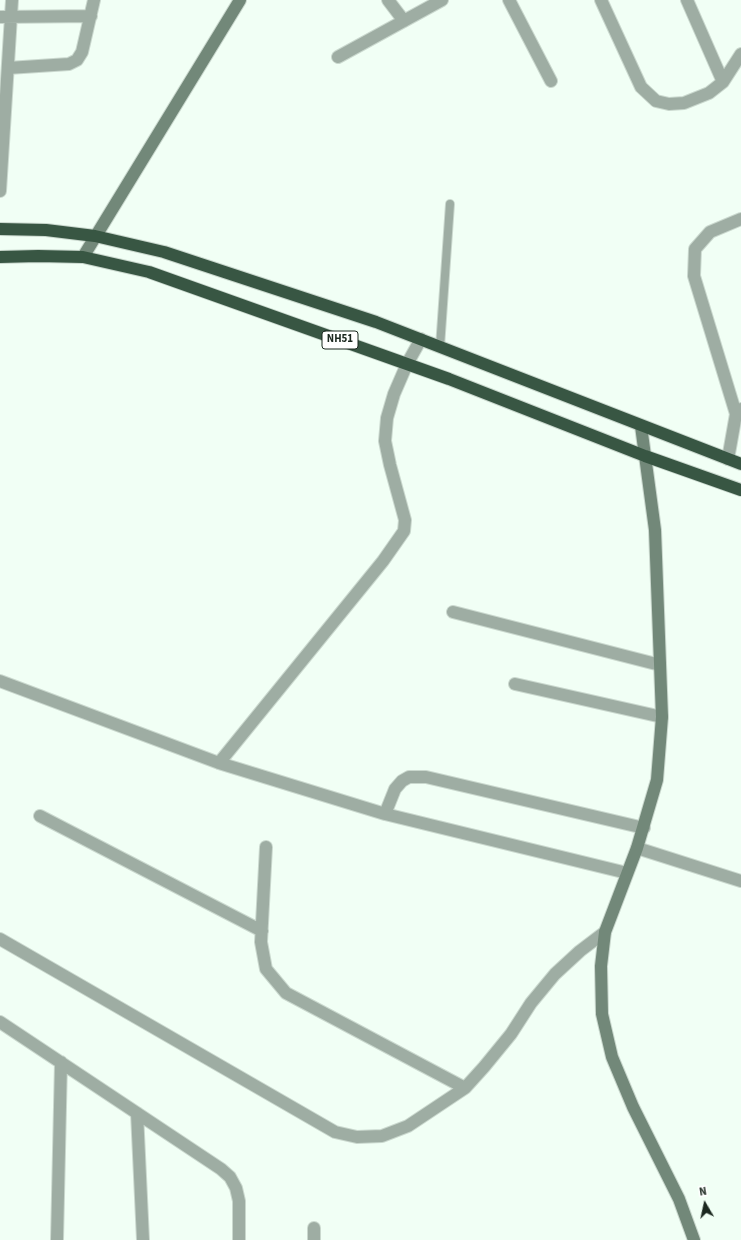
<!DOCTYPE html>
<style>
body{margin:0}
#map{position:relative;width:741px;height:1240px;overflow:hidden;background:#f1fff5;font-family:"Source Sans 3",sans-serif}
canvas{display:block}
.north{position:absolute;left:685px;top:1184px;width:40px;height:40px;-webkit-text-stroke:3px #fff;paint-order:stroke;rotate:351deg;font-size:11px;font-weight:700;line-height:16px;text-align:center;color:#1b281f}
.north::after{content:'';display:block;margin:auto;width:14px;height:18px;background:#1b281f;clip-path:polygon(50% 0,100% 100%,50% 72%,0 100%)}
</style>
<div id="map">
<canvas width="741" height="1240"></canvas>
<div class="north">N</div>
</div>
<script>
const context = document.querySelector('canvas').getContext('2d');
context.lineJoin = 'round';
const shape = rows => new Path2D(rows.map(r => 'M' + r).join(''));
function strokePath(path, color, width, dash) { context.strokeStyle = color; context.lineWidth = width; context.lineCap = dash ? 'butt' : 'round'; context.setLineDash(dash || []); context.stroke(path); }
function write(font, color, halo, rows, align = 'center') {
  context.font = font + ' "Source Sans 3",sans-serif'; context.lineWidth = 3.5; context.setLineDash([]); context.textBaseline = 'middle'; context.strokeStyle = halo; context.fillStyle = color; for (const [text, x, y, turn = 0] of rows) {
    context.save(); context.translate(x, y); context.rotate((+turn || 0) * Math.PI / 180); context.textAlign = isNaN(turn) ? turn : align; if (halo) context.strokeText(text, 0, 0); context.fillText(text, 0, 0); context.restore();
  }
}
const lane = shape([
 [440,347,450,204]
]);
const street = shape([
 [388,0,404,21],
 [509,0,551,81],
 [601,0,641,87,656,101,669,104,684,103,709,93,723,82,741,54],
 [687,0,723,82],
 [0,17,91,16],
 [338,57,442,0],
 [8,68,69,64,77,60,82,52,94,0],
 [0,191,12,0],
 [736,414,694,276,695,249,710,232,741,219],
 [728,459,736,414,741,409],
 [453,612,660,665],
 [0,681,219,763,385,814,627,873],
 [515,684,662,717],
 [219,763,383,561,404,531,405,520,390,465,385,441,387,418,394,394,407,364,421,339],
 [385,814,395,789,402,781,409,777,426,777,644,828],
 [40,816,262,931],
 [266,847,261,942,266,969,286,993,465,1088],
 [637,848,741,881],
 [0,939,335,1132,357,1137,382,1136,408,1126,465,1088,484,1067,511,1034,531,1003,555,974,580,951,605,932],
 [0,1022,221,1169,230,1177,236,1188,239,1201,239,1240],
 [137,1113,143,1240],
 [314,1228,314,1240],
 [57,1240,61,1062]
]);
const secondary = shape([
 [83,257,240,0],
 [641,426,655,530,662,717,657,780,637,848,605,932,601,966,602,1014,612,1057,633,1107,679,1199,694,1240]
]);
const highway = shape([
 [0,229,46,230,95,236,164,252,376,322,741,464],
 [0,257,38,256,83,257,149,272,449,379,645,456,741,490]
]);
strokePath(lane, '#cad8ce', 10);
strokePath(street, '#cad8ce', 14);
strokePath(secondary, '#cad8ce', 14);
strokePath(highway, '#cad8ce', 14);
strokePath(lane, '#9eada3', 8);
strokePath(street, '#9eada3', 12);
strokePath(secondary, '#728879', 12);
strokePath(highway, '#385643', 12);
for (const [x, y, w] of [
 [340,340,36]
]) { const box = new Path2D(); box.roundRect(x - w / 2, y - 9, w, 18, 3); context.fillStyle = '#fff'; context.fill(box); strokePath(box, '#1b281f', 1); }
write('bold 11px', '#1b281f', null, [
 ["NH51",340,340]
]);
</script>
